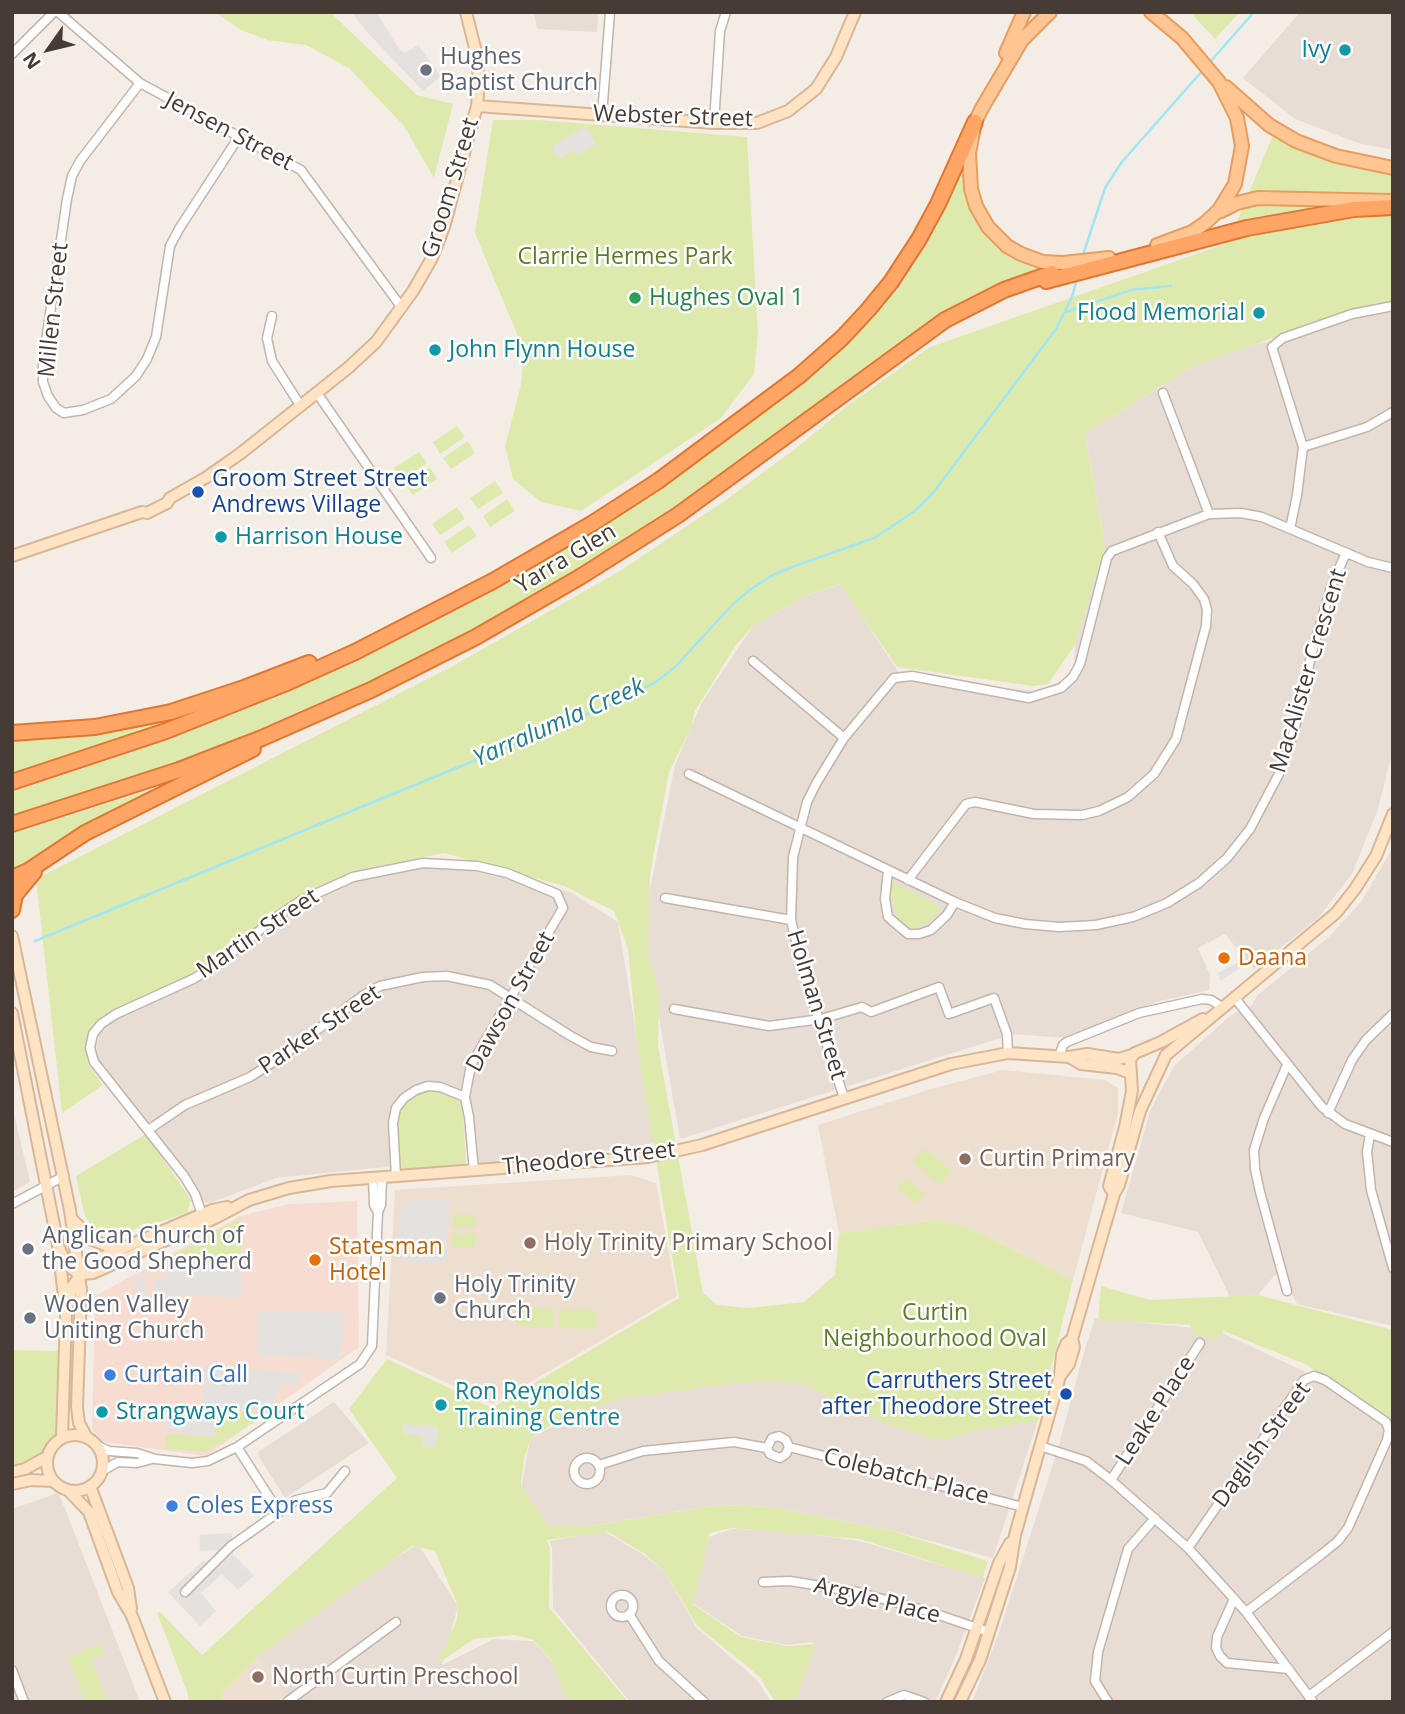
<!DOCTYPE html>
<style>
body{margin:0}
#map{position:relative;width:1405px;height:1714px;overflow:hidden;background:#f4ede6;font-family:"Open Sans",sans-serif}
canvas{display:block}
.frame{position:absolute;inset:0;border:14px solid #473c35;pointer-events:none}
.north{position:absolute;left:14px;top:14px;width:70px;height:70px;-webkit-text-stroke:5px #fff;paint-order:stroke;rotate:236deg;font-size:19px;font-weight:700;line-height:28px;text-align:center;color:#473c35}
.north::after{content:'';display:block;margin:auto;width:24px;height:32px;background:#473c35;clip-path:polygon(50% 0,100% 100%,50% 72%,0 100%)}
</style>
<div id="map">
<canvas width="1405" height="1714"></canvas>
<div class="frame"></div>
<div class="north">N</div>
</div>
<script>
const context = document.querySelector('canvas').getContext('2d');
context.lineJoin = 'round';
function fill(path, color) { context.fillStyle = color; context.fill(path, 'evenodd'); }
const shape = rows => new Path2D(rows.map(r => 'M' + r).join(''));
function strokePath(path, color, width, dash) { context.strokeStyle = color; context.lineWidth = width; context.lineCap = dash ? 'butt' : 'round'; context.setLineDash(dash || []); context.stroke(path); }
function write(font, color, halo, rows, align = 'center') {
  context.font = font + ' "Open Sans",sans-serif'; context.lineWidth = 5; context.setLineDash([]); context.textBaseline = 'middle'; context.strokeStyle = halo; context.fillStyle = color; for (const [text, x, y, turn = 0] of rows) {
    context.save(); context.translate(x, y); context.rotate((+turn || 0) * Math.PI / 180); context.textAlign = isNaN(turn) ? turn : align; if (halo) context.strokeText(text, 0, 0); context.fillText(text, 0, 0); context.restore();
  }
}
fill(shape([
 [534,12,598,12,597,32,537,29],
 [1300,12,1393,12,1393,150,1358,143,1295,119,1243,78],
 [1393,308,1393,750,1378,809,1352,874,1318,918,1254,969,1225,934,1198,948,1210,975,1209,990,1156,1002,1065,1038,1013,1034,680,1139,647,948,649,894,675,765,701,704,752,627,805,596,841,584,903,679,1050,692,1073,677,1075,645,1105,546,1085,433,1196,365,1232,350,1283,338,1352,314],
 [1393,847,1393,1326,1297,1304,1282,1274,1275,1275,1258,1295,1230,1297,1198,1232,1121,1213,1150,1111,1174,1066,1230,1016,1252,1005,1258,995,1330,936,1361,902],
 [423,863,477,866,570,892,618,922,654,1143,474,1171,465,1097,395,1166,276,1178,210,1203,204,1202,94,1062,101,1024,217,965,300,901,353,877],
 [12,1105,30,1182,12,1192],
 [1095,1318,1216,1330,1314,1376,1393,1423,1393,1702,972,1702,999,1633,1059,1445,1084,1352],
 [785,1377,990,1422,1039,1417,993,1558,889,1530,771,1507,718,1505,594,1525,545,1530,521,1489,530,1439,613,1393],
 [334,1402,369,1443,285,1498,259,1457,258,1452],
 [58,1493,66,1511,140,1702,12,1702,12,1509],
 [732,1529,787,1531,860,1541,985,1578,955,1658,935,1702,794,1702,813,1642,786,1645,742,1636,693,1603,709,1537],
 [604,1531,644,1555,665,1572,696,1627,757,1680,771,1702,630,1702,553,1608,552,1548,549,1541],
 [418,1544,458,1606,442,1665,494,1639,533,1641,558,1668,571,1702,283,1702,284,1697,255,1654,333,1596]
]), '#e8ddd4');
fill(shape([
 [357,1201,359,1347,206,1456,104,1442,92,1430,95,1296,240,1216,288,1204]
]), '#f7ddd1');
fill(shape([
 [1003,1070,1105,1080,1118,1088,1118,1113,1073,1280,973,1229,936,1220,839,1233,818,1125,931,1089],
 [631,1175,656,1183,677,1296,493,1404,386,1355,395,1190],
 [259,1655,288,1691,284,1697,274,1702,222,1702,219,1693,231,1685]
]), '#eeded0');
fill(shape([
 [215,12,332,14,417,95,453,104,434,178,404,126,349,68,306,45,267,40,241,30],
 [1190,12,1240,12,1215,39],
 [493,120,539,120,747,137,758,333,754,374,721,418,581,511,541,502,513,479,505,446,521,385,523,360,522,346,475,233],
 [1273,135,1393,173,1393,302,1362,307,1196,365,1085,433,1105,546,1075,645,1048,684,1033,686,897,667,840,584,805,596,752,627,734,648,695,711,691,728,669,772,650,874,648,952,659,994,658,1046,703,1293,717,1305,748,1308,804,1302,835,1275,839,1233,936,1220,973,1229,1073,1280,1038,1421,982,1429,942,1441,889,1425,801,1383,764,1381,727,1384,619,1399,585,1410,553,1424,530,1439,524,1459,521,1485,549,1527,596,1525,718,1505,771,1507,889,1530,988,1561,983,1578,860,1539,732,1528,710,1533,693,1604,741,1637,787,1646,816,1644,795,1702,775,1702,759,1676,697,1626,665,1572,645,1554,608,1532,546,1540,550,1548,549,1607,628,1702,568,1702,552,1661,532,1639,513,1635,474,1639,437,1664,457,1619,458,1606,435,1551,412,1546,259,1655,231,1685,220,1693,222,1702,189,1702,187,1691,157,1613,160,1612,202,1655,397,1478,349,1409,387,1359,492,1408,679,1298,638,1052,628,949,614,911,564,886,444,853,358,870,294,901,191,976,97,1020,88,1041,88,1064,103,1085,62,1113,36,879,453,666,620,571,723,502,799,446,848,405,930,347,1228,243],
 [966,157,984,226,1046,268,1010,283,691,501,529,603,381,680,379,677,255,731,159,768,12,816,12,788,189,729,303,683,400,637,519,574,842,346],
 [457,426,465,437,440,454,433,442],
 [468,441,475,453,451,469,443,458],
 [419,452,427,463,402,480,394,468],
 [430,467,437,479,413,495,405,484],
 [495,481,503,493,478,509,470,498],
 [507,499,515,511,490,527,483,516],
 [457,507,465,519,440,535,432,524],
 [469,525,477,536,452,553,444,542],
 [199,709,200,711,124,738,12,774,12,738],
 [175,782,12,873,12,834],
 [893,882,931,901,942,908,928,922,914,930,898,921,889,885],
 [428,1090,462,1094,466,1165,399,1171,397,1123,399,1109,407,1100,418,1093],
 [146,1134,191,1200,187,1213,111,1237,96,1232,85,1216,76,1176],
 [925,1148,952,1171,940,1185,913,1162],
 [905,1180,909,1181,925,1194,914,1203,897,1189,901,1182],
 [453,1214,476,1215,475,1228,453,1228],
 [242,1217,241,1265,163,1261],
 [452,1233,475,1234,475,1247,452,1247],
 [1101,1286,1150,1300,1258,1295,1393,1330,1393,1423,1307,1365,1224,1331,1215,1340,1195,1334,1190,1325,1098,1320],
 [517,1307,553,1309,553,1328,516,1326],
 [560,1309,596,1310,596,1329,560,1328],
 [12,1350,60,1351,57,1434,43,1456,12,1467],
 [218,1409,267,1414,206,1452,165,1449,165,1434,215,1437],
 [100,1644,106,1658,103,1655,91,1660,108,1702,85,1702,68,1657]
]), '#deeaad');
fill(shape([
 [356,12,376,12,400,50,405,53,418,45,441,76,423,91,366,31,353,14],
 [586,126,596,144,578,155,574,150,559,159,551,147],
 [1244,959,1247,964,1220,981,1218,973],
 [449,1199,447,1263,399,1262,400,1210,410,1201],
 [168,1266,242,1268,242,1297,155,1295,155,1277,168,1278],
 [145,1275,146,1297,135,1294,134,1277],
 [258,1310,345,1313,340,1359,257,1355],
 [205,1366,300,1373,299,1386,277,1386,274,1411,217,1407,214,1437,165,1431,166,1405,203,1407],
 [403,1424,438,1427,436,1447,422,1446,423,1436,403,1434],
 [232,1533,233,1554,254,1576,238,1590,222,1574,201,1593,216,1611,200,1626,168,1592,204,1560,209,1564,219,1554,217,1550,200,1551,199,1535]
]), '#e5e1df');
strokePath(shape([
 [1210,62,1254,12],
 [1083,255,1105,188,1121,163,1203,70],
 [1066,312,1131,290,1171,286],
 [35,941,612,704,656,682,675,667,733,604,751,589,771,576,792,567,874,538,915,511,933,493,1056,329,1072,297,1077,279]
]), '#a0e6f4', 2.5);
const street = shape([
 [58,12,140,83,301,170,402,308],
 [12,54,54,12],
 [140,83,80,161,72,176,67,199,43,361,43,382,48,396,56,408,64,413,83,410,111,399,136,376,147,359,156,337,170,246,179,229,240,135],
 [602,115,610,12],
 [714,123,720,31,726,12],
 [272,316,267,338,272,361,300,405],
 [317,393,431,558],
 [1163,393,1209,514],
 [1303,447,1367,427,1393,412],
 [1290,529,1297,495,1303,447,1272,347,1283,338,1352,314,1393,306],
 [753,661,844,738],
 [689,774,955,902,995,918,1025,924,1059,927,1096,925,1133,917,1167,903,1199,883,1227,858,1250,829,1281,770,1294,731,1312,652,1332,584,1346,553],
 [888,870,885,899,888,917,908,934,919,934,931,930,947,915,955,902],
 [908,880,966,804,975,802,1034,814,1082,815,1099,811,1128,797,1154,774,1176,739,1206,626,1207,610,1204,599,1193,584,1173,566,1158,532],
 [665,898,791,920],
 [1234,997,1322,1107,1345,1124,1393,1142],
 [674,1009,769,1026,821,1019,862,1007,871,1012,939,987,949,1014,994,998,1007,1034,1008,1053],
 [1059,1056,1063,1045,1067,1042,1139,1013,1202,999,1211,1000,1222,1007],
 [844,1098,803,971,791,920,793,857,807,802,817,782,844,738,894,678,912,676,1029,698,1061,688,1073,677,1080,664,1107,558,1112,551,1209,514,1241,513,1262,517,1368,562,1393,568],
 [1328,1113,1352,1060,1366,1040,1393,1014],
 [148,1130,185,1105,250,1077,278,1059,364,995,380,986,423,977,447,976,490,985,569,1035,591,1047,612,1051],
 [1370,1134,1367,1152,1371,1190,1393,1268],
 [396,1176,393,1123,396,1108,404,1098,416,1090,428,1086,440,1087,465,1097],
 [373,1178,374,1205,378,1212],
 [12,1204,64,1176],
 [203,1217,195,1194,184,1176,94,1062,90,1048,93,1034,101,1024,116,1014,193,979,217,965,271,921,300,901,353,877,423,863,477,866,507,873,557,894,563,908,471,1065,465,1097,469,1117,474,1171],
 [1287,1291,1260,1192,1255,1169,1254,1150,1264,1118,1287,1065],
 [98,1446,109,1451,137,1453,155,1459,192,1463,208,1461,237,1447,360,1364,372,1346,378,1212,381,1205,382,1178],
 [1040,1446,1086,1461,1111,1480,1188,1548,1246,1612,1313,1702],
 [237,1447,278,1511],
 [789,1447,786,1454,780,1458,770,1454,767,1448,772,1438,779,1436,786,1440,789,1447,1023,1507],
 '574 1471a13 13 0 1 1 26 0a13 13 0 1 1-26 0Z',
 [599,1465,643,1451,734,1442,767,1448],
 [102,1471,118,1462,137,1463,152,1459],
 [1111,1480,1200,1343],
 [1188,1548,1304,1380,1314,1376,1325,1380,1386,1422,1389,1430,1387,1440,1348,1528,1338,1541,1322,1554,1246,1612],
 [763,1582,790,1581,857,1592,927,1611,989,1632],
 [185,1592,231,1546,296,1500,327,1493,345,1471],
 '611 1606a11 11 0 1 1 22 0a11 11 0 1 1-22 0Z',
 [1234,1599,1217,1637,1216,1648,1220,1656,1227,1663,1289,1669],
 [629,1614,659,1661,704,1702],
 [12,1670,24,1702],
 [1309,1696,1393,1632],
 [287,1702,396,1622],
 [887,1702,904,1695,924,1702],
 [1108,1702,1095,1681,1098,1652,1128,1549,1155,1518]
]);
const secondary = shape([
 [477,106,714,123,757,123,788,111,816,89,836,57,855,12],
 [12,556,142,512,147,513,167,503,170,498,207,477,241,453,348,368,376,342,413,291,432,258,444,227,477,106,479,84,477,56,466,12],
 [12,936,70,1210,81,1290,77,1407,79,1423,86,1436],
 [12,1013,58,1245,66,1314,62,1437],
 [1069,1057,1081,1064,1117,1068,1130,1073],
 [1114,1194,1109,1186,1125,1127,1132,1091,1130,1059,1135,1053,1161,1042,1203,1019],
 [73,1220,92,1240,119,1250],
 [58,1245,66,1264,79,1274,93,1273,215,1218,249,1200,289,1188,331,1181,648,1157,702,1145,951,1064,1008,1053,1069,1057,1087,1054,1119,1059,1132,1055],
 [68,1304,72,1287,88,1263,212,1210,227,1207],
 [1060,1376,1069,1364,1074,1347,1072,1339,1114,1194,1119,1185,1140,1111,1166,1055,1336,913,1355,889,1376,856,1393,814],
 '47 1463a28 28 0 1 1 56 0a28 28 0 1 1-56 0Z',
 [12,1472,25,1469,47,1457],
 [12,1484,31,1480,53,1481],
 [90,1486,128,1588,131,1609],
 [68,1490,89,1512,118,1592,132,1616,165,1702],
 [946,1702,966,1659,999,1563,1010,1543],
 [960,1702,980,1660,1010,1567,1015,1535,1060,1376,1062,1354,1066,1344,1072,1339]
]);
const primary = shape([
 [1050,12,1022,40,982,108,975,122,969,153,971,189,976,206,988,227,1007,246,1021,254,1043,262,1063,263,1109,258],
 [1151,12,1182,38,1219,82,1237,118,1242,146,1235,184,1219,210,1204,224,1192,232,1157,245],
 [1006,53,1024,12],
 [1226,87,1269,125,1296,141,1336,156,1393,168],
 [1221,211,1237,203,1258,198,1393,201]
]);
const highway = shape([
 [1046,281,1247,228,1354,209,1393,207],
 [12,733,95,727,171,712,244,688,309,663],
 [12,782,166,731,284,684,355,652,493,581,593,523,658,481,799,376,842,338,868,310,891,282,919,239,938,204,975,122],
 [12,824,179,770,262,738,371,690,476,637,580,577,678,515,945,320,1004,290,1052,273],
 [12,878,28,871,85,833,253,749],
 [12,910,15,895,34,872]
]);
strokePath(street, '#c3b5ab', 11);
strokePath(secondary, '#d9b796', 14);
strokePath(primary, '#e99d5f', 16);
strokePath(highway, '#e57530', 18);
strokePath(street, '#fff', 8);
strokePath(secondary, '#ffe3c5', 10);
strokePath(primary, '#ffc694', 12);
strokePath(highway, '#ffa666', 14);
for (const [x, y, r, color] of [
 [1345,50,7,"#0f9aa8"],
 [426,70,7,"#6b7280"],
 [635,298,7,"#2e9e5b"],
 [1259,313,7,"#0f9aa8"],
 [435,350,7,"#0f9aa8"],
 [198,492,7,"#1a4fb4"],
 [221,537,7,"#0f9aa8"],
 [1224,958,7,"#e8710a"],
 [965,1159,7,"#8d6e63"],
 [530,1243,7,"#8d6e63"],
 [28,1249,7,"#6b7280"],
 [315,1260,7,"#e8710a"],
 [440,1298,7,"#6b7280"],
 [30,1318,7,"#6b7280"],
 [110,1375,7,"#3f7fe0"],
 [1066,1394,7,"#1a4fb4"],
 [441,1405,7,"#0f9aa8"],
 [102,1412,7,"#0f9aa8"],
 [172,1506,7,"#3f7fe0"],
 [258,1677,7,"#8d6e63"]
]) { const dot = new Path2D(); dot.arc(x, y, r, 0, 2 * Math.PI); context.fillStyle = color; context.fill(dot); strokePath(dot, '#fff', 2.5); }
write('23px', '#0d838f', '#fff', [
 ["Ivy",1331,50,"right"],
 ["Flood Memorial",1245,313,"right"],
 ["John Flynn House",449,350],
 ["Harrison House",235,537],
 ["Ron Reynolds",455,1392],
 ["Training Centre",455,1418],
 ["Strangways Court",116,1412]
], 'left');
write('23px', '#5b616d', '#fff', [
 ["Hughes",440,57],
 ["Baptist Church",440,83],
 ["Anglican Church of",42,1236],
 ["the Good Shepherd",42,1262],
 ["Holy Trinity",454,1285],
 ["Church",454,1311],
 ["Woden Valley",44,1305],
 ["Uniting Church",44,1331]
], 'left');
write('23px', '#473c35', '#fff', [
 ["Webster Street",673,117,2],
 ["Jensen Street",229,132,28],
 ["Groom Street",451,188,-73],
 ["Millen Street",54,310,-84],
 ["Yarra Glen",566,559,-31],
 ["MacAlister Crescent",1309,671,-73],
 ["Martin Street",258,934,-34],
 ["Dawson Street",511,1002,-61],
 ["Holman Street",816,1005,73],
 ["Parker Street",320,1030,-34],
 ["Theodore Street",589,1159,-6],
 ["Leake Place",1156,1411,-57],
 ["Daglish Street",1262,1445,-54],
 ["Colebatch Place",906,1477,14],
 ["Argyle Place",877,1601,14]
]);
write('23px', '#5c7c25', '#fff', [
 ["Clarrie Hermes Park",625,257],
 ["Curtin",935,1313],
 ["Neighbourhood Oval",935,1339]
]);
write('23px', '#27864d', '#fff', [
 ["Hughes Oval 1",649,298]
], 'left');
write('23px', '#164399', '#fff', [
 ["Groom Street Street",212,479],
 ["Andrews Village",212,505],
 ["Carruthers Street",1052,1381,"right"],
 ["after Theodore Street",1052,1407,"right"]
], 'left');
write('23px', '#c56008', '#fff', [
 ["Daana",1238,958],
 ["Statesman",329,1247],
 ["Hotel",329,1273]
], 'left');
write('23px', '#785e54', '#fff', [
 ["Curtin Primary",979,1159],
 ["Holy Trinity Primary School",544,1243],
 ["North Curtin Preschool",272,1677]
], 'left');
write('23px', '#366cbe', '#fff', [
 ["Curtain Call",124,1375],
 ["Coles Express",186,1506]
], 'left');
write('italic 24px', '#237c8e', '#fff', [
 ["Yarralumla Creek",559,723,-24]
]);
</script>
